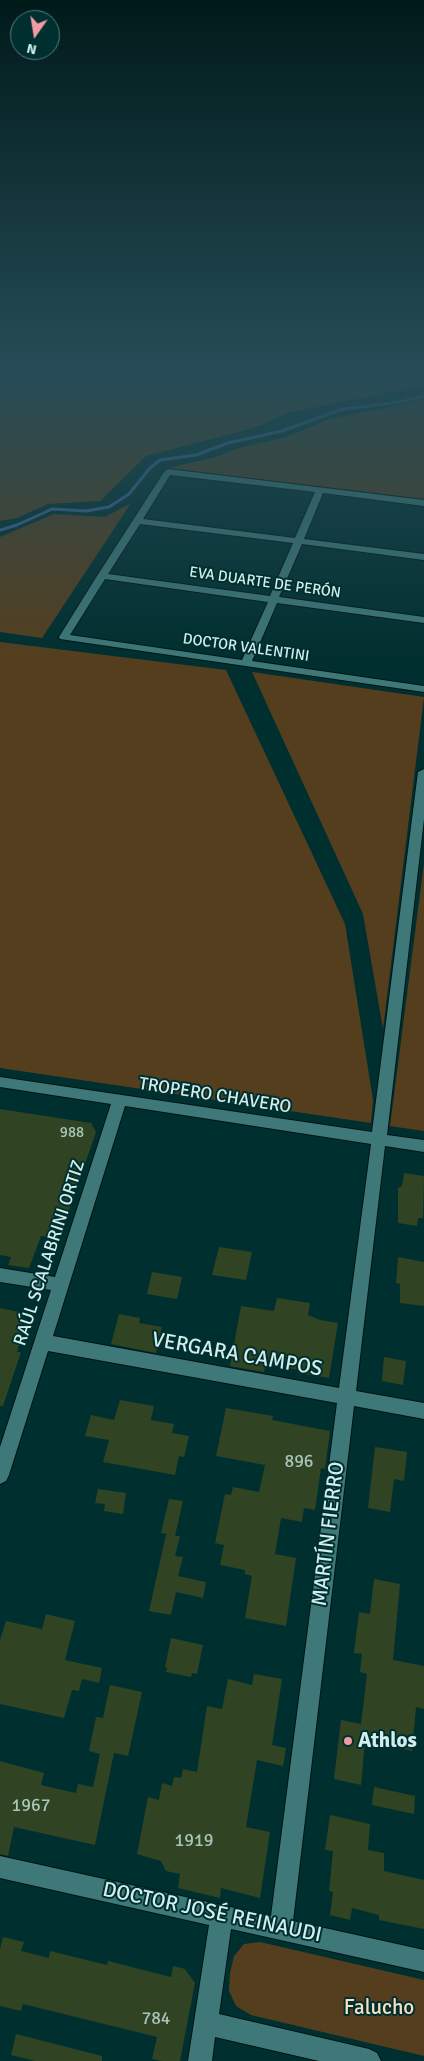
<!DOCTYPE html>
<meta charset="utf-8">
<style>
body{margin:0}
#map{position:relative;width:424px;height:2061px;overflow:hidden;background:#002f2f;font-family:Signika,sans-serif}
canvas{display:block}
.north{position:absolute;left:10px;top:10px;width:50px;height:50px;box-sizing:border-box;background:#002f2f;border:1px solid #547b7b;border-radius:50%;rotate:193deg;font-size:14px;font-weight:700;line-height:20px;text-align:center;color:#d1eeed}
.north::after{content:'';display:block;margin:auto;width:18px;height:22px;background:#f49aa2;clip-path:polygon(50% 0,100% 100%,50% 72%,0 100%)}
</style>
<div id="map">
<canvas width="424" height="2061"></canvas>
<div class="north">N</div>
</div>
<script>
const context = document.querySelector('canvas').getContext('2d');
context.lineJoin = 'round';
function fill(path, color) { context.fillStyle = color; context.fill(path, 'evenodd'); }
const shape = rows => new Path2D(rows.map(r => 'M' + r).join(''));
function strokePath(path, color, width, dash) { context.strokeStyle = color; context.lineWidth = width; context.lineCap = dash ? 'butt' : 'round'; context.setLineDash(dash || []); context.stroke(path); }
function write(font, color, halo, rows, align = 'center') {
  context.font = font + ' Signika,sans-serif'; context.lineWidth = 4; context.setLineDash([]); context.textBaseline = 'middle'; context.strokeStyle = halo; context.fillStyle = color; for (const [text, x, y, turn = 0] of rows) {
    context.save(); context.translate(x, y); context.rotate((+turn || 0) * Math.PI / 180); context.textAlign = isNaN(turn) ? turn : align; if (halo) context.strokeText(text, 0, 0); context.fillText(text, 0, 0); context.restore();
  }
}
fill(shape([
 [0,375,424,375,424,385,288,413,254,428,146,456,100,501,48,504,17,518,0,521],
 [424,400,424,499,167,468,216,457,239,448,286,437,330,419],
 [131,503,42,638,0,632,0,537,54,514,105,517],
 [0,642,226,670,345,924,373,1100,371,1123,0,1068],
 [252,672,424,697,383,1029,363,914],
 [424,863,424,1131,390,1126],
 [260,1942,424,1980,424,2056,251,2015,236,2006,229,1991,230,1973,234,1956,244,1944]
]), '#553e1e');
strokePath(shape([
 [0,530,17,525,52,509,86,511,109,507,129,494,150,468,160,460,196,455,228,443,282,431,343,409,399,402,424,396]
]), '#3a6395', 3);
fill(shape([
 [0,1109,91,1123,96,1132,59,1239,41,1236,29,1268,8,1265,11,1257,0,1255],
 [404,1173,424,1176,423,1218,418,1218,417,1226,398,1223,398,1188,402,1186],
 [219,1247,252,1252,246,1280,212,1275],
 [398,1257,424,1262,424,1306,400,1303,400,1284,396,1283],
 [152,1272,182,1277,177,1299,147,1294],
 [277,1298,310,1303,308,1315,320,1320,338,1323,329,1378,298,1373,299,1370,265,1364,264,1372,230,1366,241,1306,274,1311],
 [0,1308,19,1312,17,1319,27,1321,17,1352,21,1352,3,1406,0,1406],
 [119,1314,140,1318,139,1323,162,1327,156,1353,111,1344],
 [384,1357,406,1361,403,1385,382,1381],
 [120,1400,154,1406,151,1420,174,1424,172,1433,189,1436,184,1457,179,1456,175,1475,103,1462,109,1440,85,1436,91,1415,114,1420],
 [226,1408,273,1416,272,1420,330,1431,325,1469,321,1468,315,1510,304,1508,302,1522,281,1518,275,1554,296,1558,286,1626,245,1618,252,1576,245,1574,245,1570,220,1565,224,1545,215,1543,225,1494,231,1495,233,1487,259,1492,265,1465,216,1456],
 [375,1447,407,1452,404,1481,394,1479,390,1512,368,1508],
 [98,1489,126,1493,123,1514,104,1511,105,1504,95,1503],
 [169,1499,183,1501,175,1536,180,1536,175,1556,183,1557,178,1576,206,1582,203,1598,176,1592,171,1615,149,1611,166,1534,171,1535,161,1533],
 [374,1579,400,1584,393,1660,424,1666,424,1709,416,1707,412,1751,365,1741,361,1785,334,1779,341,1720,361,1724,367,1674,360,1672,362,1654,354,1653,359,1612,370,1614],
 [46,1614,75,1621,65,1660,102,1668,99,1683,82,1679,79,1691,72,1690,64,1718,0,1704,0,1640,6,1621,42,1629],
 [171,1638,203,1645,197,1674,192,1673,191,1677,166,1672,167,1668,165,1667],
 [254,1674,282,1679,272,1745,286,1748,283,1766,257,1760,246,1827,270,1832,260,1898,221,1888,220,1898,178,1888,180,1874,166,1871,161,1861,137,1854,148,1797,159,1800,162,1783,172,1786,174,1777,181,1778,183,1769,197,1772,207,1706,222,1709,228,1679,252,1685],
 [110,1685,142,1692,128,1756,114,1753,95,1845,14,1827,8,1856,0,1854,0,1761,44,1773,41,1785,76,1793,78,1784,93,1787,100,1754,89,1751,96,1717,103,1718],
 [374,1787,415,1796,414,1814,372,1805],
 [330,1815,370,1824,368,1850,384,1853,384,1871,424,1880,424,1929,379,1920,379,1915,352,1908,350,1920,330,1915,333,1892,329,1891,333,1851,325,1850],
 [3,1937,24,1942,21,1951,49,1958,50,1951,107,1965,108,1961,171,1977,173,1966,185,1969,195,1983,180,2061,162,2061,152,2059,157,2037,23,2004,21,2011,0,2006,0,1949],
 [16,2034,102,2056,102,2061,35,2061,11,2055]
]), '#304423');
const minor = shape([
 [168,469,424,500,424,506,323,493,304,539,424,554,424,560,302,544,279,597,424,617,424,623,277,603,252,661,424,686,424,692,60,639,59,637,97,576,164,472,168,469],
 [170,475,315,492,295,538,143,519,170,475],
 [140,524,293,543,270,596,108,574,140,524],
 [105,579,268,602,242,660,70,635,105,579],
 [424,769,424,819,387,1135,424,1140,424,1152,385,1146,356,1391,424,1403,424,1419,354,1406,293,1921,424,1950,424,1972,231,1929,219,2014,369,2049,377,2053,381,2061,319,2061,215,2037,212,2061,188,2061,209,1925,0,1878,0,1856,271,1916,337,1403,48,1351,9,1475,6,1481,0,1484,0,1447,51,1290,0,1282,0,1268,55,1277,111,1104,0,1087,0,1077,372,1132,418,772,424,769],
 [125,1106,371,1144,339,1388,53,1336,125,1106]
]);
strokePath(minor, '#031414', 2);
fill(minor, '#3e7878');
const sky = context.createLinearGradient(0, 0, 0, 664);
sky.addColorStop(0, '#001a1a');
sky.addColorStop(0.56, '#264d58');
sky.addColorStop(1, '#264d5800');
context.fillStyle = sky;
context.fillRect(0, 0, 424, 664);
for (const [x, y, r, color] of [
 [348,1741,5,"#f49aa2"]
]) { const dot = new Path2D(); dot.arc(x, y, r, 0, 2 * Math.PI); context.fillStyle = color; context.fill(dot); strokePath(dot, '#002f2f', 2); }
write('15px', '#d1eeed', '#002f2f', [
 ["EVA DUARTE DE PERÓN",265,583,8],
 ["DOCTOR VALENTINI",246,648,8]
]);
write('15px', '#a9c4ba', null, [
 ["988",72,1133]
]);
write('18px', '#d1eeed', '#002f2f', [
 ["TROPERO CHAVERO",215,1096,9],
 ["RAÚL SCALABRINI ORTIZ",50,1253,-72]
]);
write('18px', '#a9c4ba', null, [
 ["896",299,1462],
 ["1967",31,1806],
 ["1919",194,1841],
 ["784",156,2019]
]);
write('21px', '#d1eeed', '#002f2f', [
 ["VERGARA CAMPOS",237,1355,10],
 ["MARTÍN FIERRO",329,1534,-83],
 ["DOCTOR JOSÉ REINAUDI",212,1913,12]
]);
write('bold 21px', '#d1eeed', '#002f2f', [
 ["Athlos",358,1741]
], 'left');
write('21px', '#f8e0c1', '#002f2f', [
 ["Falucho",379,2008]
]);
</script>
